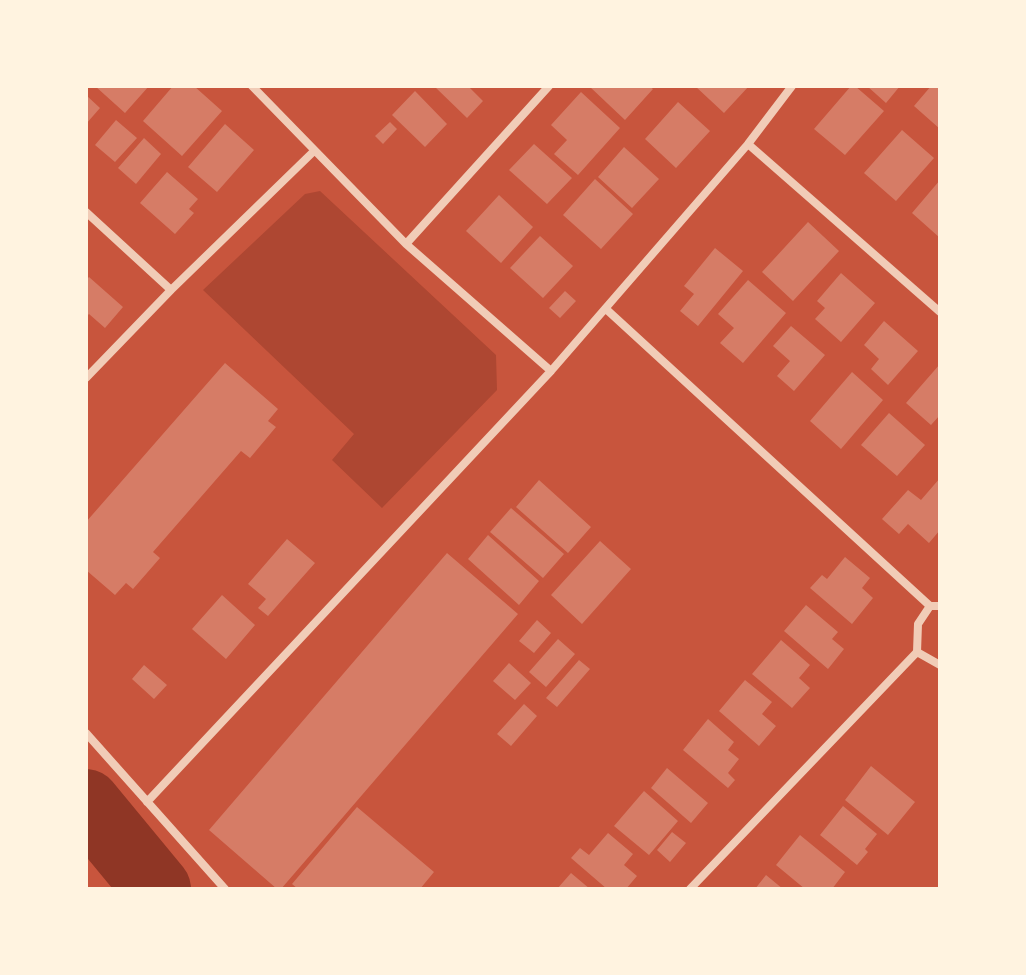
<!DOCTYPE html>
<style>
body{margin:0}
#map{position:relative;width:1026px;height:975px;overflow:hidden;background:#c8553d;font-family:Lora,serif}
canvas{display:block}
.frame{position:absolute;inset:0;border:88px solid #fff3e0;pointer-events:none}
</style>
<div id="map">
<canvas width="1026" height="975"></canvas>
<div class="frame"></div>
</div>
<script>
const context = document.querySelector('canvas').getContext('2d');
context.lineJoin = 'round';
function fill(path, color) { context.fillStyle = color; context.fill(path, 'evenodd'); }
const shape = rows => new Path2D(rows.map(r => 'M' + r).join(''));
function strokePath(path, color, width, dash) { context.strokeStyle = color; context.lineWidth = width; context.lineCap = dash ? 'butt' : 'round'; context.setLineDash(dash || []); context.stroke(path); }
fill(shape([
 [320,191,496,355,497,390,382,508,332,460,354,434,203,290,305,194]
]), '#ae4732');
strokePath(shape([
 [86,803,157,889]
]), '#8f3625', 68);
fill(shape([
 [95,86,149,86,125,113],
 [173,86,194,86,222,111,182,156,143,121],
 [434,86,468,86,483,101,467,118],
 [589,86,649,86,653,89,625,120],
 [695,86,749,86,724,113],
 [851,86,855,86,884,111,845,155,814,129],
 [867,86,900,86,886,103],
 [931,86,940,86,940,129,914,106],
 [415,91,447,124,425,147,392,115],
 [581,92,620,128,578,175,554,154,567,140,551,125],
 [86,95,100,108,86,124],
 [678,102,710,131,676,168,645,139],
 [116,120,137,138,115,162,95,145],
 [390,122,397,129,383,144,375,136],
 [225,124,254,150,217,192,188,167],
 [902,130,934,158,896,201,864,173],
 [144,138,161,154,136,184,118,168],
 [534,144,572,178,547,204,509,170],
 [624,147,659,179,632,208,598,177],
 [167,172,198,199,189,209,194,213,175,234,140,203],
 [595,179,633,214,601,249,563,215],
 [940,180,940,238,912,213],
 [499,195,533,227,501,263,466,231],
 [808,222,839,251,793,301,762,272],
 [540,236,573,266,543,298,510,268],
 [715,248,743,271,698,326,680,311,694,294,684,286],
 [841,273,875,303,841,342,815,319,825,308,817,301],
 [89,277,123,307,105,328,89,314,86,317,86,280],
 [748,280,786,313,743,363,720,343,734,328,718,314],
 [565,291,576,301,560,318,549,308],
 [884,321,918,351,888,385,871,369,879,359,864,345],
 [791,326,825,355,794,391,777,376,790,361,773,346],
 [225,363,278,409,268,421,276,427,250,458,241,451,153,552,160,558,133,589,126,583,115,595,86,570,86,522],
 [940,364,940,415,931,425,906,403],
 [852,372,883,400,841,449,810,421],
 [889,413,925,445,897,476,861,445],
 [940,478,940,530,929,543,908,524,899,534,882,519,908,490,921,500],
 [539,480,591,527,568,553,516,507],
 [511,508,564,554,543,578,490,532],
 [488,535,539,581,519,605,468,559],
 [287,539,315,563,268,616,258,608,266,599,248,584],
 [600,541,631,569,582,624,551,595],
 [447,553,518,614,281,889,277,889,209,830],
 [845,557,870,578,862,588,873,598,852,624,810,588,822,575,827,579],
 [222,595,255,625,226,659,192,629],
 [806,605,838,632,832,639,844,649,828,669,784,631],
 [537,620,551,633,534,653,519,641],
 [558,639,575,654,546,687,529,672],
 [781,640,810,665,799,678,810,688,792,708,752,674],
 [579,660,590,669,557,707,546,698],
 [509,663,531,683,515,700,493,681],
 [144,665,167,685,154,699,132,679],
 [745,680,772,702,762,714,776,726,759,746,719,711],
 [524,704,537,716,511,746,497,734],
 [708,719,734,742,728,750,739,759,728,773,735,780,728,788,683,750],
 [871,766,915,802,888,835,845,800],
 [667,768,708,803,691,823,651,788],
 [644,791,678,821,649,855,614,826],
 [843,806,877,834,865,849,868,852,857,865,820,835],
 [357,807,434,872,420,889,298,889,292,884],
 [672,832,686,843,670,862,657,850],
 [608,833,633,854,624,865,637,876,626,889,607,889,571,858,580,848,589,855],
 [800,835,845,872,832,889,805,889,776,865],
 [571,873,590,889,557,889],
 [766,875,783,889,755,889]
]), '#d67c66');
strokePath(shape([
 [252,86,406,244,551,371],
 [748,144,940,312],
 [86,212,171,290],
 [406,244,549,86],
 [606,309,930,606,940,606],
 [86,378,171,290,313,152],
 [930,606,918,624,917,652,940,665],
 [86,733,225,889],
 [147,802,551,371,748,144,792,86],
 [690,889,917,652]
]), '#f1ccb7', 8);
</script>
